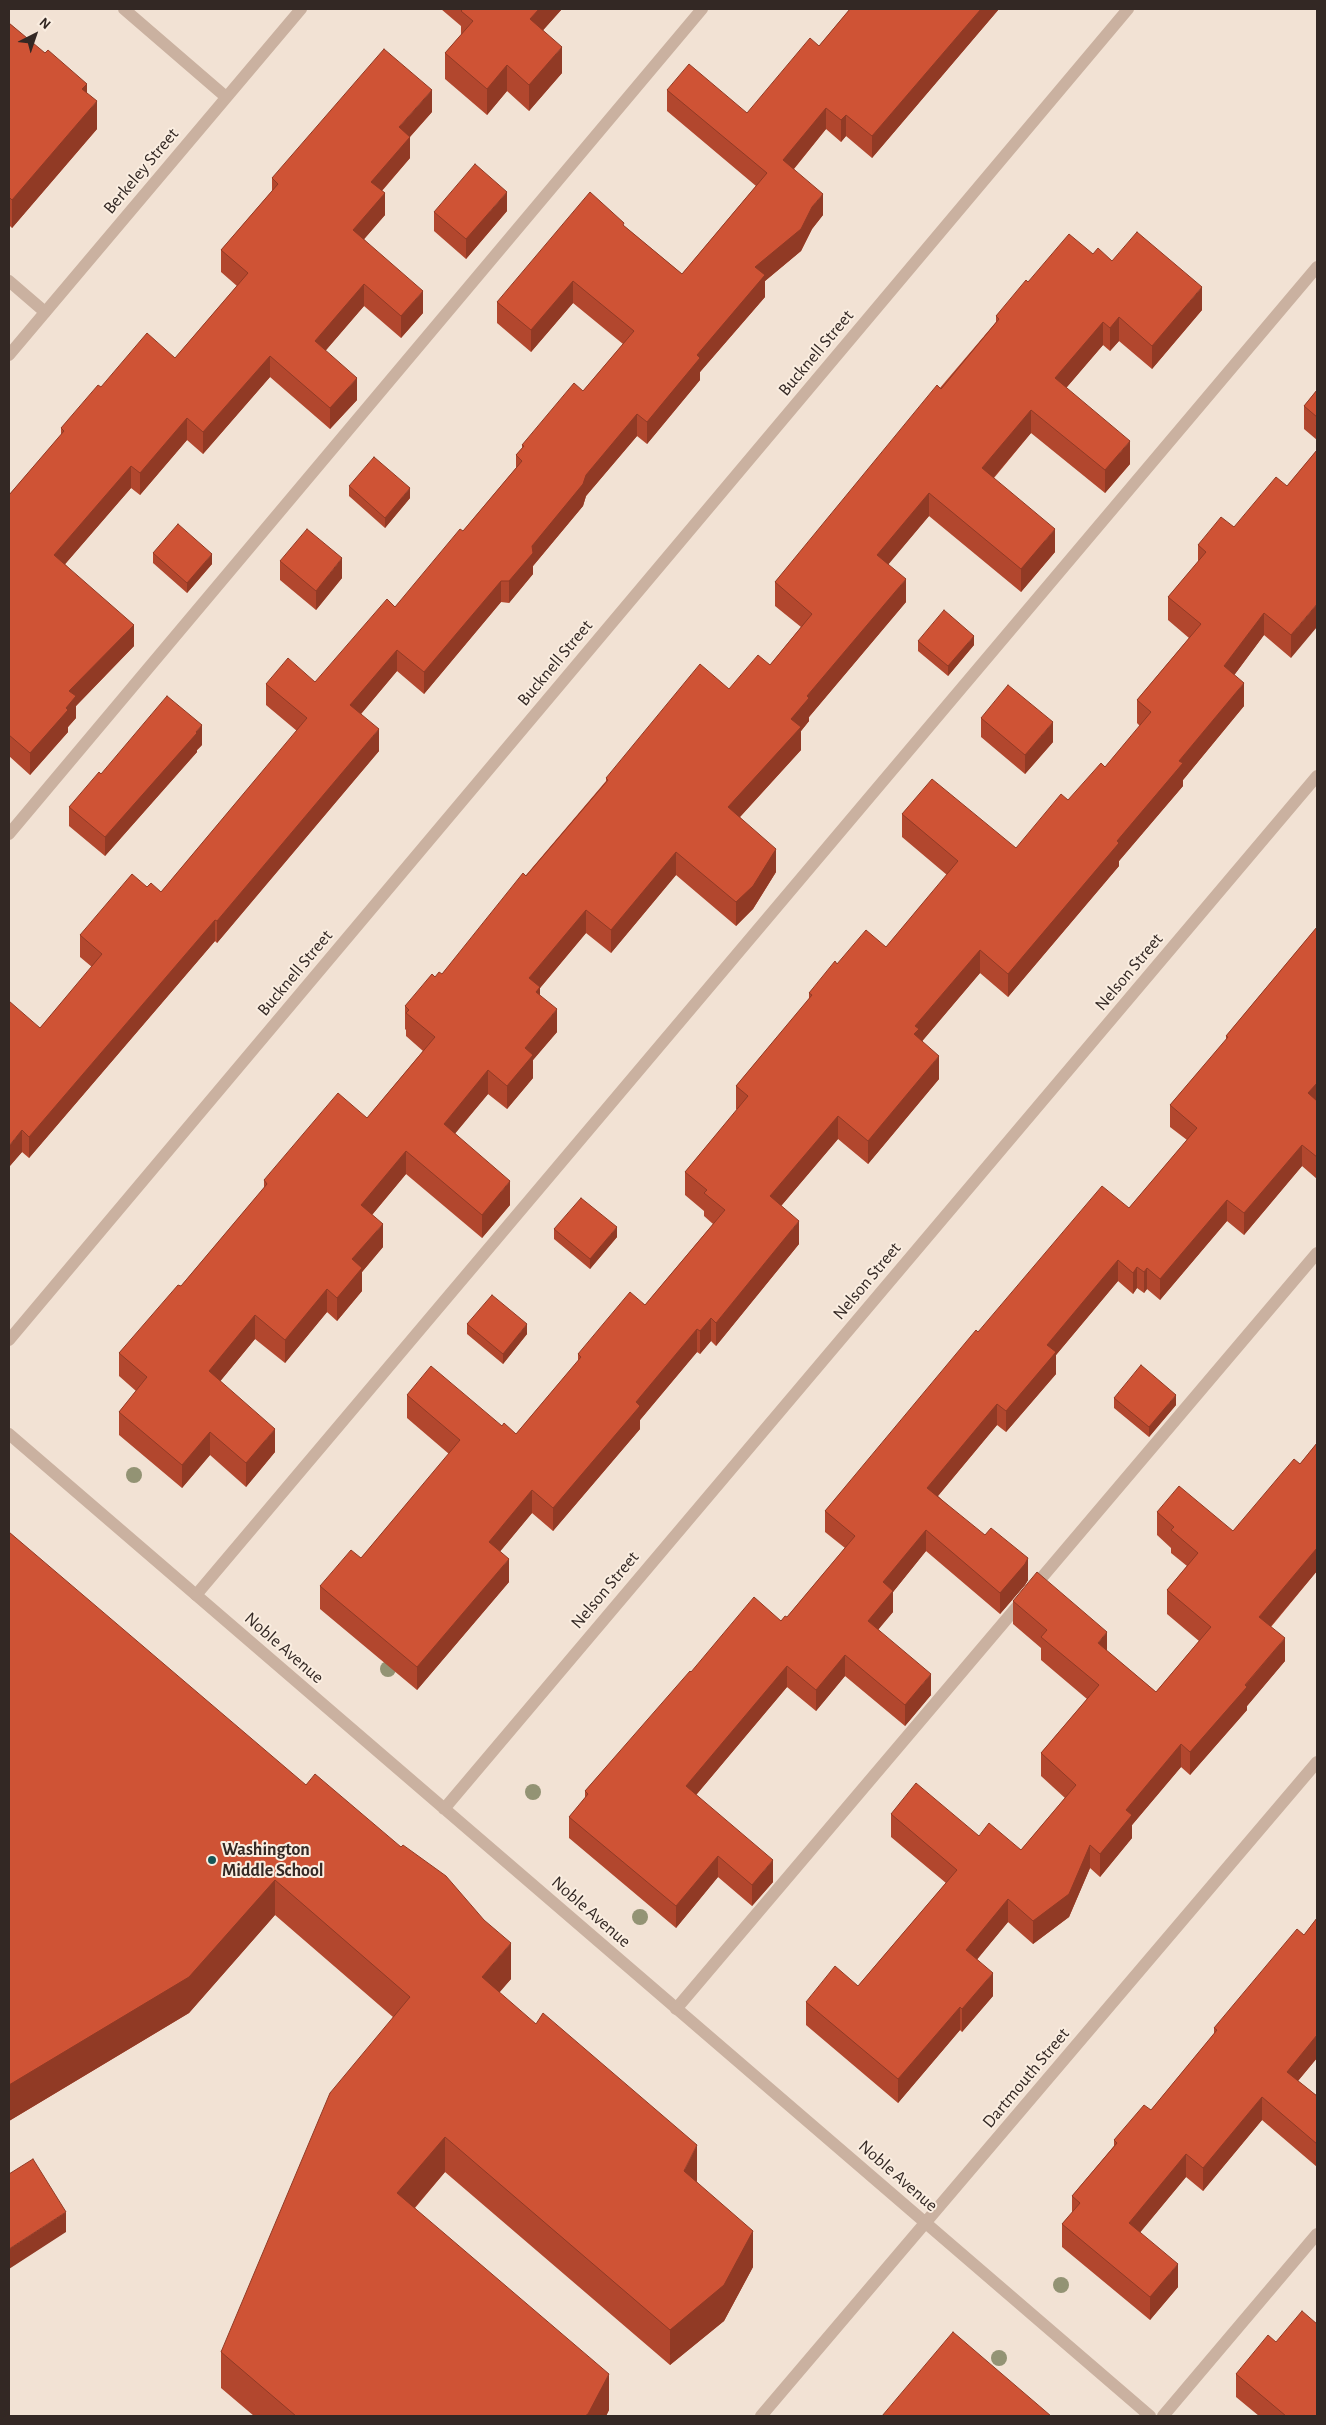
<!DOCTYPE html>
<style>
body{margin:0}
#map{position:relative;width:1326px;height:2425px;overflow:hidden;background:#f2e2d4;font-family:"Alegreya Sans",sans-serif}
canvas{display:block}
.frame{position:absolute;inset:0;border:10px solid #332824;pointer-events:none}
.north{position:absolute;left:10px;top:10px;width:50px;height:50px;-webkit-text-stroke:4px #faede0;paint-order:stroke;rotate:41deg;font-size:14px;font-weight:700;line-height:20px;text-align:center;color:#332824}
.north::after{content:'';display:block;margin:auto;width:18px;height:22px;background:#332824;clip-path:polygon(50% 0,100% 100%,50% 72%,0 100%)}
</style>
<div id="map">
<canvas width="1326" height="2425"></canvas>
<div class="frame"></div>
<div class="north">N</div>
</div>
<script>
const context = document.querySelector('canvas').getContext('2d');
context.lineJoin = 'round';
const shape = rows => new Path2D(rows.map(r => 'M' + r).join(''));
function strokePath(path, color, width, dash) { context.strokeStyle = color; context.lineWidth = width; context.lineCap = dash ? 'butt' : 'round'; context.setLineDash(dash || []); context.stroke(path); }
function fill(path, color) { context.fillStyle = color; context.fill(path, 'evenodd'); }
function write(font, color, halo, rows, align = 'center') {
  context.font = font + ' "Alegreya Sans",sans-serif'; context.lineWidth = 4; context.setLineDash([]); context.textBaseline = 'middle'; context.strokeStyle = halo; context.fillStyle = color; for (const [text, x, y, turn = 0] of rows) {
    context.save(); context.translate(x, y); context.rotate((+turn || 0) * Math.PI / 180); context.textAlign = isNaN(turn) ? turn : align; if (halo) context.strokeText(text, 0, 0); context.fillText(text, 0, 0); context.restore();
  }
}
strokePath(shape([
 [9,281,45,312],
 [9,834,702,9],
 [196,1595,1317,267],
 [676,2009,1317,1253],
 [1163,2416,1317,2234]
]), '#cab1a0', 12);
strokePath(shape([
 [124,9,226,97],
 [9,355,301,9],
 [9,1340,1128,9],
 [9,1434,1150,2416],
 [444,1809,1317,776],
 [761,2416,1317,1762]
]), '#cab1a0', 12);
context.fillStyle = '#939374';
for (const [x, y] of [
 [134,1475],
 [388,1669],
 [533,1792],
 [640,1917],
 [1061,2285],
 [999,2358]
]) { context.beginPath(); context.arc(x, y, 8, 0, 2 * Math.PI); context.fill(); }
fill(shape([
 [441,9,562,9,543,30,562,73,529,111,507,91,487,115,445,79,445,53,461,35,461,26],
 [850,9,999,9,872,158,846,136,841,142,826,129,794,169,823,215,812,229,801,251,765,281,765,297,700,372,700,380,647,444,637,436,586,496,583,506,533,566,533,574,509,603,501,602,424,694,397,671,361,714,379,751,217,943,215,941,29,1158,22,1152,9,1167,40,1028,92,967,80,957,80,935,147,887,161,892,297,731,266,705,266,684,315,682,395,607,463,531,516,468,516,455,522,448,522,445,583,391,623,344,573,303,531,352,497,323,497,302,624,226,682,274,756,186,667,111,667,90,747,113,819,46],
 [9,23,87,93,97,129,12,228,9,225],
 [432,112,410,137,410,158,382,191,385,215,364,239,423,313,401,338,364,306,325,351,357,400,330,429,270,377,203,454,187,440,140,495,131,488,65,564,134,646,76,706,76,718,68,727,68,732,30,775,9,756,9,495,61,435,61,428,101,387,175,358,237,286,221,272,221,250,272,191,272,178],
 [507,211,466,259,434,231,434,212],
 [1093,254,1112,261,1202,310,1152,369,1119,341,1110,351,1103,345,1066,388,1130,464,1105,493,1031,433,994,478,1055,552,1021,592,929,516,888,564,906,602,809,717,809,721,801,731,801,750,740,817,776,872,753,909,736,926,676,875,611,953,586,933,540,988,540,995,557,1032,533,1060,533,1078,507,1109,488,1094,455,1133,510,1205,482,1238,406,1174,372,1215,383,1247,362,1272,362,1291,337,1321,327,1312,285,1363,255,1339,220,1381,275,1452,246,1487,210,1455,182,1488,119,1435,119,1412,136,1391,119,1376,119,1353,181,1286,264,1188,264,1180,367,1118,423,1051,406,1036,406,1030,405,1029,405,1006,435,977,442,974,606,781,606,778,729,689,770,665,801,627,775,606,775,582,996,322,996,316,1028,282],
 [1317,390,1317,440,1304,429,1304,406],
 [1317,450,1291,658,1264,635,1234,675,1244,706,1183,780,1183,786,1119,861,1119,866,1008,997,980,973,922,1041,939,1079,868,1164,838,1139,781,1206,799,1244,716,1346,711,1341,700,1354,697,1352,640,1420,640,1429,553,1531,532,1513,500,1551,509,1582,417,1690,320,1609,320,1586,361,1558,449,1454,407,1418,407,1395,502,1426,516,1434,578,1361,578,1354,645,1305,713,1224,704,1216,704,1211,685,1195,685,1172,737,1110,736,1109,736,1086,809,999,809,993,837,964,886,947,947,875,902,837,902,814,1016,848,1105,767,1140,726,1137,723,1137,700,1189,638,1168,620,1168,597,1198,562,1198,545,1234,527,1287,486],
 [349,486,410,498,385,528,349,496],
 [153,553,212,564,187,593,153,563],
 [280,561,342,578,316,610,280,580],
 [918,641,974,645,948,676,918,651],
 [981,718,1053,742,1025,774,981,737],
 [202,745,197,750,197,752,105,856,69,826,69,807,101,774],
 [1317,927,1317,1179,1302,1166,1244,1235,1227,1221,1160,1300,1147,1289,1144,1293,1137,1288,1133,1294,1118,1281,1056,1355,1056,1374,1006,1432,997,1425,938,1496,1028,1580,1025,1585,1000,1614,926,1551,893,1592,893,1612,878,1629,931,1695,905,1726,845,1676,816,1711,787,1687,696,1795,773,1882,752,1906,718,1877,676,1928,569,1838,569,1817,585,1798,585,1791,691,1672,787,1617,845,1548,825,1532,825,1511,978,1332,1129,1208,1187,1140,1170,1127,1170,1105,1226,1040,1226,1036],
 [554,1229,617,1237,590,1269,554,1239],
 [467,1324,527,1334,503,1364,467,1334],
 [1114,1398,1176,1405,1149,1437,1114,1408],
 [1317,1443,1317,1571,1271,1627,1285,1661,1247,1706,1247,1710,1190,1775,1181,1767,1132,1825,1132,1838,1100,1877,1090,1868,1069,1917,1033,1944,1008,1922,977,1959,993,1996,962,2032,960,2030,898,2103,806,2025,806,2002,858,1986,946,1883,891,1837,891,1814,979,1836,1021,1850,1065,1798,1041,1776,1041,1753,1087,1699,1041,1660,1041,1648,1013,1624,1013,1601,1107,1651,1156,1692,1199,1641,1167,1614,1167,1590,1187,1566,1171,1553,1171,1548,1157,1535,1157,1512,1233,1531,1300,1464],
 [9,1532,511,1979,499,1992,697,2180,697,2182,753,2267,724,2321,670,2365,445,2172,415,2208,609,2410,606,2416,254,2416,221,2388,221,2352,393,2017,275,1915,189,2013,9,2121],
 [1317,1918,1317,2058,1298,2081,1317,2096,1317,2167,1262,2120,1203,2191,1186,2177,1140,2232,1178,2287,1150,2320,1062,2247,1062,2224,1072,2213,1072,2196,1114,2146,1114,2140,1151,2110,1214,2034,1214,2028,1304,1935],
 [1276,2342,1317,2416,1259,2416,1236,2397,1236,2374]
]), '#b2472e');
fill(shape([
 [539,9,562,9,530,45,530,19],
 [981,9,999,9,872,158,872,136],
 [562,47,562,73,529,111,529,85],
 [507,65,507,91,487,115,487,89],
 [87,84,87,112,82,89],
 [432,90,432,112,399,149,399,127],
 [97,101,97,129,12,228,12,200],
 [826,108,826,129,783,182,783,160],
 [846,115,846,136,841,142,841,120],
 [410,137,410,158,371,203,371,182],
 [507,192,507,211,466,259,466,239],
 [385,193,385,215,353,252,353,230],
 [823,194,823,215,812,229,801,251,765,281,765,297,700,372,700,380,647,444,647,422,697,355,755,267,812,207],
 [573,281,573,303,531,352,531,330],
 [364,284,364,306,315,363,315,341],
 [1202,287,1202,310,1152,369,1152,346],
 [423,291,423,313,401,338,401,316],
 [1119,317,1119,341,1110,351,1110,328],
 [1103,322,1103,345,1055,401,1055,378],
 [270,356,270,377,203,454,203,432],
 [357,378,357,400,330,429,330,408],
 [1031,410,1031,433,982,491,982,468],
 [637,414,637,436,586,496,583,506,533,566,533,574,509,603,509,581,532,546,586,475],
 [187,418,187,440,140,495,140,473],
 [1130,441,1130,464,1105,493,1105,470],
 [131,466,131,488,54,577,54,555],
 [410,488,410,498,385,528,385,518],
 [929,493,929,516,877,578,877,555],
 [1055,529,1055,552,1021,592,1021,569],
 [212,554,212,564,187,593,187,583],
 [342,558,342,578,316,610,316,591],
 [906,579,906,602,809,717,809,721,801,731,801,750,728,830,728,807,807,696],
 [501,581,501,602,424,694,424,672],
 [1317,604,1317,627,1291,658,1291,635],
 [1264,613,1264,635,1224,689,1224,666],
 [134,625,134,646,76,706,76,718,68,727,68,732,30,775,30,753,66,708,69,691],
 [974,636,974,645,948,676,948,666],
 [397,650,397,671,350,727,350,705],
 [1244,683,1244,706,1183,780,1183,786,1119,861,1119,866,1008,997,1008,974,1117,841,1179,761],
 [1053,722,1053,742,1025,774,1025,755],
 [202,725,202,745,197,750,197,752,105,856,105,837],
 [379,729,379,751,217,943,217,921],
 [776,849,776,872,753,909,736,926,736,902],
 [676,852,676,875,611,953,611,930],
 [586,910,586,933,540,988,540,1010,529,978],
 [215,920,215,941,29,1158,29,1137],
 [980,950,980,973,919,1045,914,1034,915,1026],
 [557,1009,557,1032,533,1060,533,1078,507,1109,507,1086,525,1048],
 [939,1056,939,1079,868,1164,868,1141],
 [488,1070,488,1094,444,1147,444,1124],
 [1317,1083,1317,1104,1308,1093],
 [838,1116,838,1139,770,1219,770,1196],
 [22,1130,22,1152,9,1167,9,1146],
 [1302,1145,1302,1166,1244,1235,1244,1213],
 [406,1151,406,1174,361,1228,361,1205],
 [510,1181,510,1205,482,1238,482,1215],
 [1227,1200,1227,1221,1160,1300,1160,1279],
 [799,1221,799,1244,716,1346,716,1323],
 [383,1224,383,1247,362,1272,362,1291,337,1321,337,1298,352,1259],
 [617,1227,617,1237,590,1269,590,1259],
 [1118,1260,1118,1281,1056,1355,1056,1374,1006,1432,1006,1411,1047,1345],
 [1137,1267,1137,1288,1133,1294,1133,1273],
 [1147,1268,1147,1289,1144,1293,1144,1272],
 [327,1289,327,1312,285,1363,285,1340],
 [255,1315,255,1339,209,1395,209,1371],
 [711,1318,711,1341,700,1354,700,1331],
 [527,1324,527,1334,503,1364,503,1354],
 [697,1329,697,1352,640,1420,640,1429,553,1531,553,1508,636,1402],
 [1176,1395,1176,1405,1149,1437,1149,1427],
 [997,1404,997,1425,927,1509,927,1488],
 [275,1429,275,1452,246,1487,246,1463],
 [210,1432,210,1455,182,1488,182,1465],
 [532,1490,532,1513,489,1565,489,1542],
 [926,1530,926,1551,893,1592,893,1612,868,1642,868,1621,883,1582],
 [1317,1548,1317,1571,1259,1640,1259,1617],
 [1028,1558,1028,1580,1025,1585,1000,1614,1000,1593],
 [509,1559,509,1582,417,1690,417,1667],
 [1107,1632,1107,1655,1098,1643],
 [1285,1638,1285,1661,1247,1706,1247,1710,1190,1775,1190,1752],
 [845,1655,845,1676,816,1711,816,1690],
 [787,1666,787,1687,686,1807,686,1786],
 [931,1674,931,1695,905,1726,905,1705],
 [1181,1744,1181,1767,1132,1825,1132,1838,1100,1877,1100,1854,1126,1810],
 [1090,1845,1090,1868,1069,1917,1033,1944,1033,1921],
 [718,1856,718,1877,676,1928,676,1906],
 [773,1860,773,1882,752,1906,752,1885],
 [275,1880,275,1915,189,2013,9,2121,9,2085],
 [1008,1899,1008,1922,966,1973,966,1950],
 [511,1943,511,1979,482,2013,482,1977],
 [993,1973,993,1996,962,2032,962,2009],
 [960,2007,960,2030,898,2103,898,2079],
 [1317,2035,1317,2058,1287,2094,1287,2072],
 [1262,2097,1262,2120,1203,2191,1203,2168],
 [445,2137,445,2172,397,2228,397,2193],
 [697,2145,697,2180,684,2207,684,2171],
 [1186,2154,1186,2177,1129,2246,1129,2223],
 [66,2212,66,2232,9,2269,9,2249],
 [753,2231,753,2267,724,2321,670,2365,670,2330],
 [1178,2264,1178,2287,1150,2320,1150,2297],
 [609,2374,609,2410,606,2416,585,2416]
]), '#913a25');
const building = shape([
 [463,9,539,9,530,19,562,47,529,85,507,65,487,89,445,53,473,21,461,11,463,9],
 [850,9,981,9,872,136,846,115,841,120,826,108,783,160,823,194,812,207,801,229,755,267,765,275,697,355,700,358,647,422,637,414,586,475,583,484,532,546,533,553,509,581,501,581,424,672,397,650,350,705,379,729,217,921,215,920,29,1137,22,1130,9,1146,9,1001,40,1028,102,954,80,935,132,874,147,887,151,883,161,892,307,718,266,684,288,658,315,682,387,599,395,607,460,529,463,531,522,461,516,455,524,446,522,445,574,383,583,391,634,331,573,281,531,330,497,302,590,192,624,223,623,225,682,274,767,173,667,90,689,64,747,113,810,38,819,46,850,9],
 [9,23,45,53,48,50,87,84,82,89,97,101,12,200,9,197,9,23],
 [384,49,432,90,399,127,410,137,371,182,385,193,353,230,423,291,401,316,364,284,315,341,357,378,330,408,270,356,203,432,187,418,140,473,131,466,54,555,134,625,69,691,76,696,66,708,68,710,30,753,9,735,9,495,64,431,61,428,98,385,101,387,147,333,175,358,248,273,221,250,278,184,272,178,384,49],
 [475,164,507,192,466,239,434,212,475,164],
 [1137,232,1202,287,1152,346,1119,317,1110,328,1103,322,1055,378,1130,441,1105,470,1031,410,982,468,1055,529,1021,569,929,493,877,555,906,579,807,696,809,698,791,719,801,727,728,807,776,849,753,886,736,902,676,852,611,930,586,910,529,978,540,987,536,992,557,1009,525,1048,533,1055,507,1086,488,1070,444,1124,510,1181,482,1215,406,1151,361,1205,383,1224,352,1259,362,1268,337,1298,327,1289,285,1340,255,1315,209,1371,275,1429,246,1463,210,1432,182,1465,119,1412,147,1377,119,1353,178,1285,181,1286,267,1184,264,1180,338,1093,367,1118,435,1037,406,1013,409,1010,405,1006,432,974,435,977,439,972,442,974,523,873,526,876,608,780,606,778,700,664,729,689,758,655,770,665,812,614,775,582,937,385,941,389,999,319,996,316,1026,280,1028,282,1069,234,1093,254,1098,248,1112,261,1137,232],
 [1317,390,1317,417,1304,406,1317,390],
 [1317,450,1317,604,1291,635,1264,613,1224,666,1244,683,1179,761,1183,763,1117,841,1119,843,1008,974,980,950,915,1026,919,1029,914,1034,939,1056,868,1141,838,1116,770,1196,799,1221,716,1323,711,1318,700,1331,697,1329,636,1402,640,1406,553,1508,532,1490,489,1542,509,1559,417,1667,320,1586,351,1550,361,1558,460,1440,407,1395,431,1366,502,1426,504,1423,516,1434,581,1357,578,1354,630,1292,645,1305,725,1210,704,1193,707,1190,685,1172,748,1096,736,1086,812,995,809,993,835,961,837,964,866,930,886,947,958,861,902,814,932,779,1016,848,1061,794,1068,800,1101,763,1105,767,1151,712,1137,700,1201,624,1168,597,1206,552,1198,545,1221,517,1234,527,1276,477,1287,486,1317,450],
 [374,457,410,488,385,518,349,486,374,457],
 [178,524,212,554,187,583,153,553,178,524],
 [307,529,342,558,316,591,280,561,307,529],
 [944,610,974,636,948,666,918,641,944,610],
 [1008,685,1053,722,1025,755,981,718,1008,685],
 [167,696,202,725,196,732,197,733,105,837,69,807,99,772,101,774,167,696],
 [1317,927,1317,1083,1308,1093,1317,1101,1317,1157,1302,1145,1244,1213,1227,1200,1160,1279,1147,1268,1144,1272,1137,1267,1133,1273,1118,1260,1047,1345,1056,1352,1006,1411,997,1404,927,1488,985,1535,991,1528,1028,1558,1025,1564,1000,1593,926,1530,883,1582,893,1591,868,1621,931,1674,905,1705,845,1655,816,1690,787,1666,686,1786,773,1860,752,1885,718,1856,676,1906,569,1817,588,1794,585,1791,690,1671,691,1672,754,1597,781,1621,785,1616,787,1617,855,1536,825,1511,976,1330,978,1332,1102,1186,1129,1208,1197,1128,1170,1105,1228,1037,1226,1036,1317,927],
 [581,1198,617,1227,590,1259,554,1229,581,1198],
 [492,1295,527,1324,503,1354,467,1324,492,1295],
 [1141,1365,1176,1395,1149,1427,1114,1398,1141,1365],
 [1317,1443,1317,1548,1259,1617,1285,1638,1245,1685,1247,1687,1190,1752,1181,1744,1126,1810,1132,1815,1100,1854,1090,1845,1069,1894,1033,1921,1008,1899,966,1950,993,1973,962,2009,960,2007,898,2079,806,2002,835,1966,858,1986,957,1870,891,1814,916,1783,979,1836,989,1823,1021,1850,1076,1785,1041,1753,1099,1685,1041,1637,1047,1630,1013,1601,1037,1572,1107,1632,1098,1643,1156,1692,1211,1627,1167,1590,1198,1553,1171,1530,1174,1527,1157,1512,1179,1486,1233,1531,1294,1459,1300,1464,1317,1443],
 [9,1532,306,1785,315,1774,401,1847,403,1845,446,1876,484,1920,511,1943,482,1977,536,2024,543,2013,697,2145,684,2171,753,2231,724,2285,670,2330,445,2137,397,2193,609,2374,588,2414,585,2416,296,2416,221,2352,330,2093,410,1997,275,1880,189,1977,9,2085,9,1532],
 [1317,1918,1317,2035,1287,2072,1317,2096,1317,2144,1262,2097,1203,2168,1186,2154,1129,2223,1178,2264,1150,2297,1062,2224,1080,2203,1072,2196,1117,2143,1114,2140,1144,2105,1151,2110,1217,2030,1214,2028,1297,1929,1304,1935,1317,1918],
 [33,2159,66,2212,9,2249,9,2174,33,2159],
 [1302,2311,1317,2324,1317,2416,1286,2416,1236,2374,1268,2335,1276,2342,1302,2311],
 [953,2332,1051,2416,882,2416,953,2332]
]);
fill(building, '#cf5335');
strokePath(building, '#913a25', 1);
for (const [x, y, r, color] of [
 [212,1860,5,"#175657"]
]) { const dot = new Path2D(); dot.arc(x, y, r, 0, 2 * Math.PI); context.fillStyle = color; context.fill(dot); strokePath(dot, '#faede0', 2); }
write('18px', '#332824', '#faede0', [
 ["Berkeley Street",141,171,-50],
 ["Bucknell Street",816,353,-50],
 ["Bucknell Street",555,663,-50],
 ["Nelson Street",1129,972,-50],
 ["Bucknell Street",295,973,-50],
 ["Nelson Street",867,1281,-50],
 ["Nelson Street",605,1590,-50],
 ["Noble Avenue",284,1648,41],
 ["Noble Avenue",591,1912,41],
 ["Dartmouth Street",1026,2078,-50],
 ["Noble Avenue",898,2176,41]
]);
write('bold 18px', '#332824', '#faede0', [
 ["Washington",222,1850],
 ["Middle School",222,1871]
], 'left');
</script>
